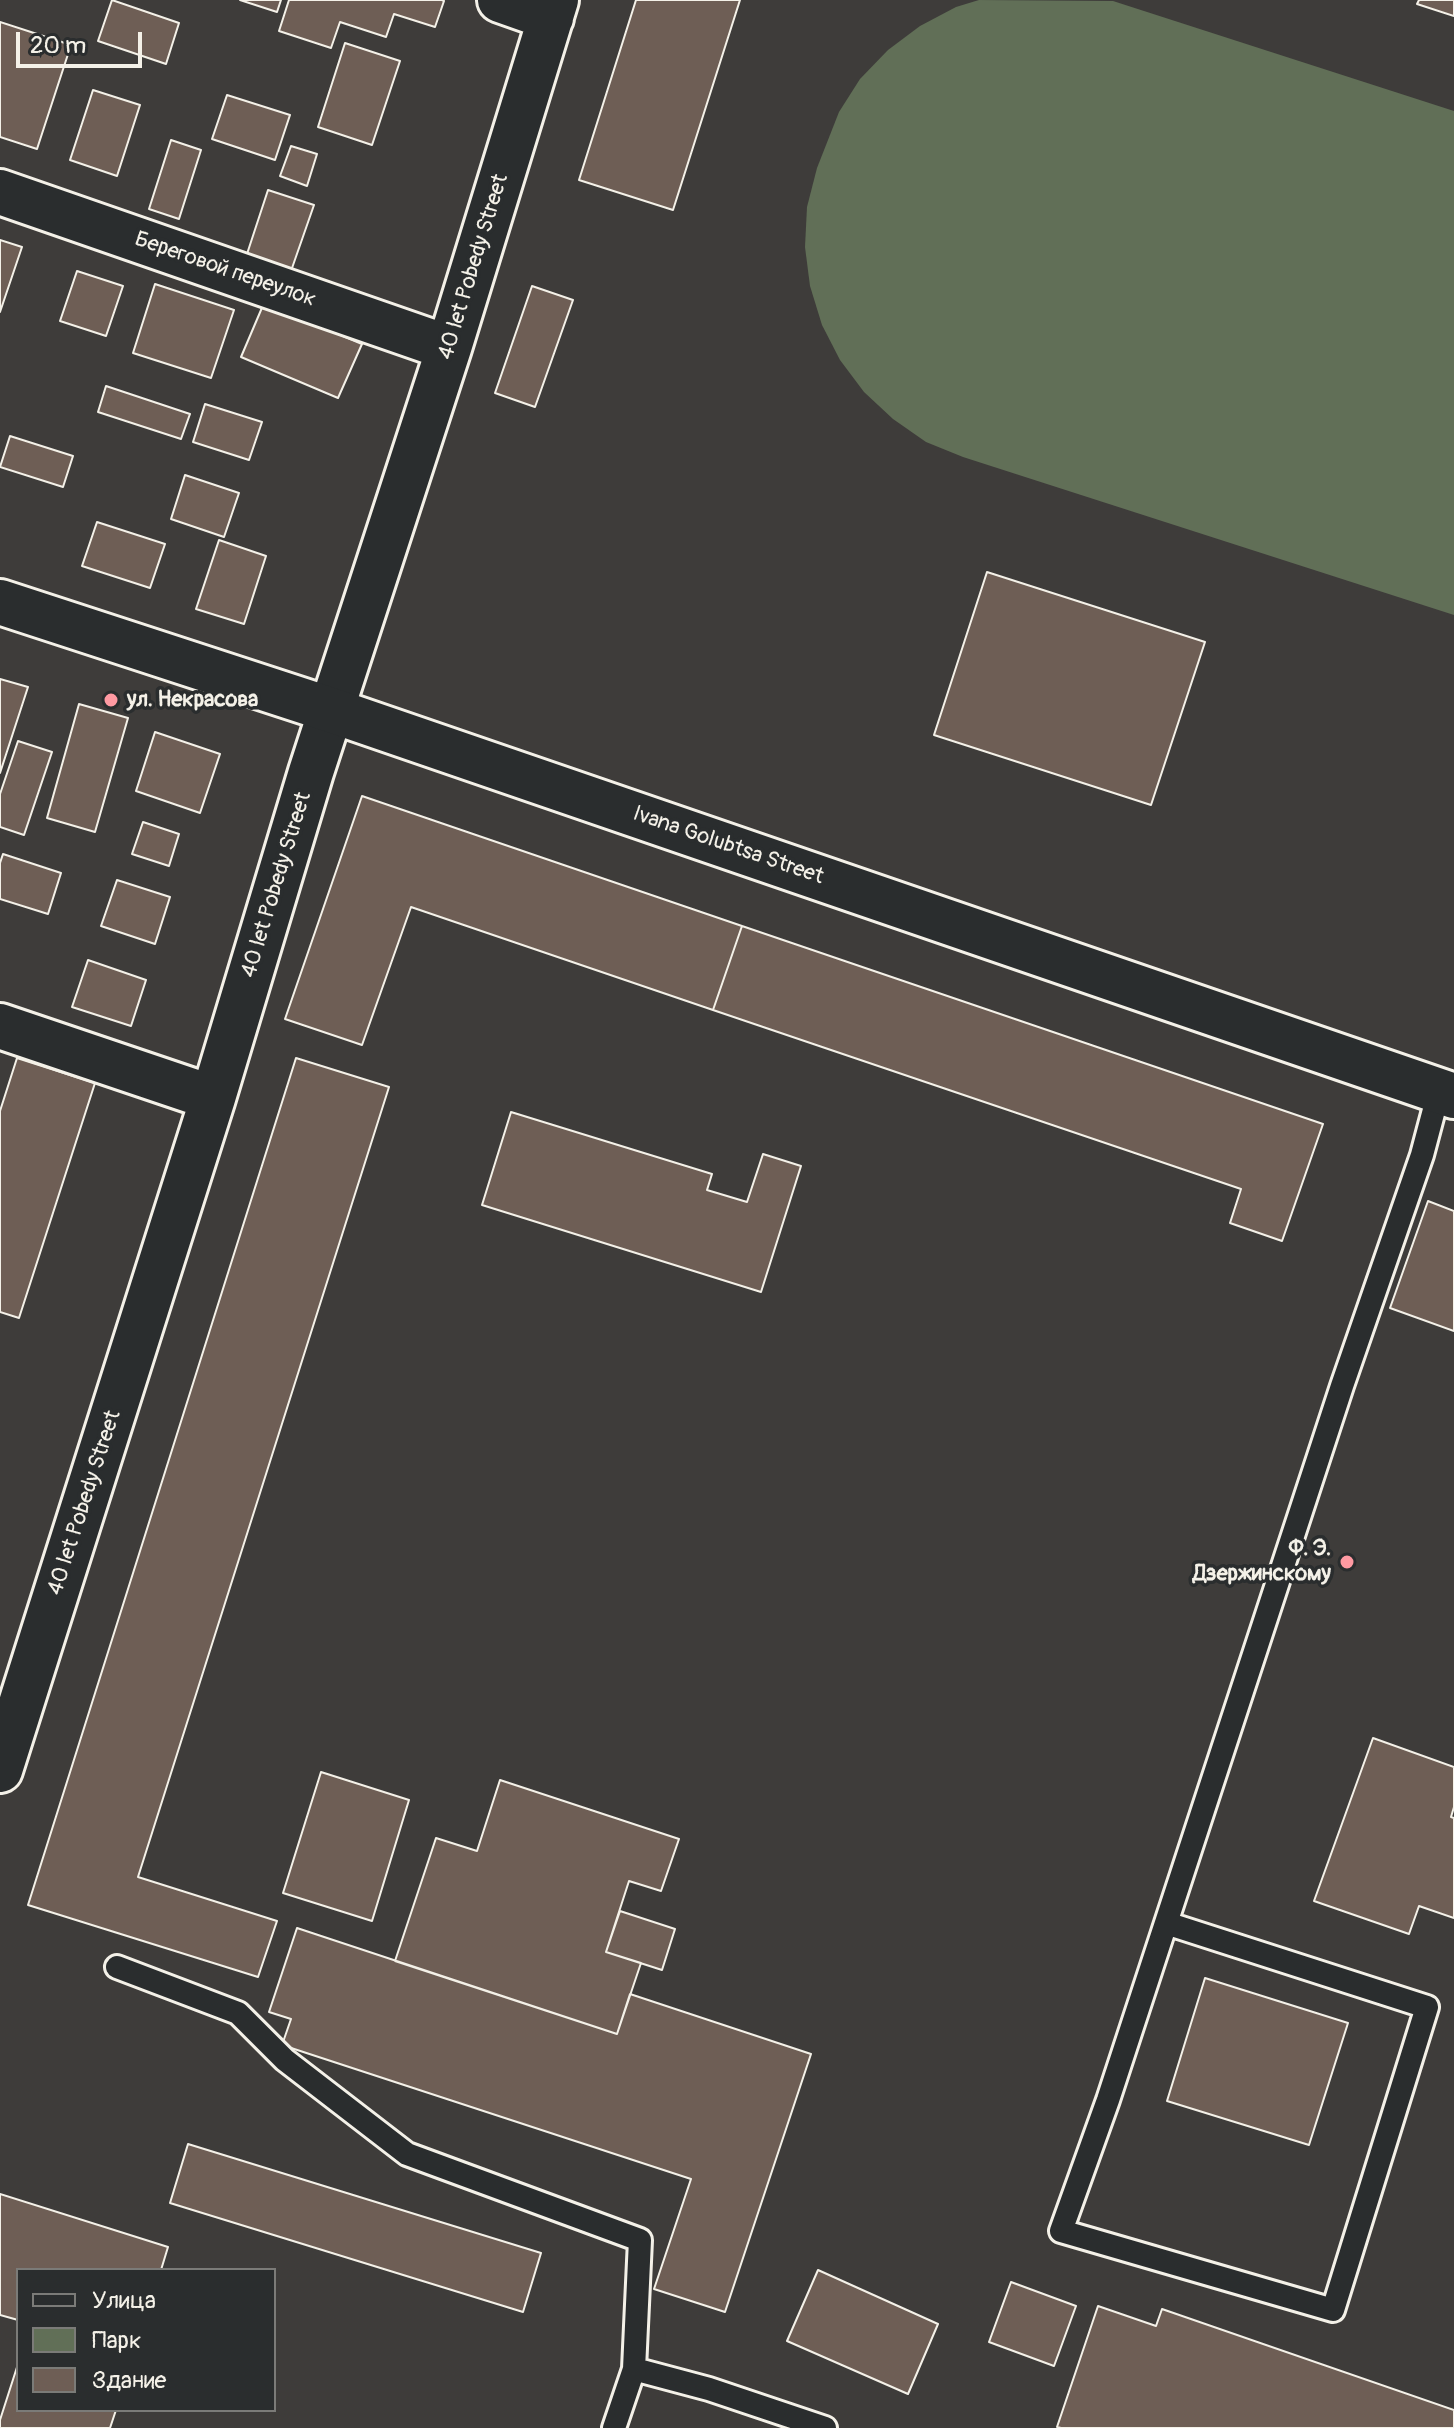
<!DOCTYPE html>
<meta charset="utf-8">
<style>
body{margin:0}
#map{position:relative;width:1454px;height:2428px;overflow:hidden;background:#3e3c3a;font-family:Pangolin,sans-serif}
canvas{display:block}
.legend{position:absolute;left:16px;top:2268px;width:260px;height:144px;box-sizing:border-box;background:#2a2d2e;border:2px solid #7b7b78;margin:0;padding:10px 14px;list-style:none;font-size:24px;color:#f4f1e8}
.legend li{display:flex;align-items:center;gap:16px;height:40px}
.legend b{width:40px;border:2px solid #7b7b78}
.scale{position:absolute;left:16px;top:32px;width:126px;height:36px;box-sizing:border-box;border:4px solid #f4f1e8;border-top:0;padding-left:10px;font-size:24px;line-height:28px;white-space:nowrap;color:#f4f1e8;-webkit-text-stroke:6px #2a2d2e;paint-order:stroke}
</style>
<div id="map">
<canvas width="1454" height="2428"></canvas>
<ul class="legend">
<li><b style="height:10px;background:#2a2d2e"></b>Улица</li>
<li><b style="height:22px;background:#616f57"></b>Парк</li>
<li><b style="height:22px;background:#6e5e55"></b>Здание</li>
</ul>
<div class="scale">20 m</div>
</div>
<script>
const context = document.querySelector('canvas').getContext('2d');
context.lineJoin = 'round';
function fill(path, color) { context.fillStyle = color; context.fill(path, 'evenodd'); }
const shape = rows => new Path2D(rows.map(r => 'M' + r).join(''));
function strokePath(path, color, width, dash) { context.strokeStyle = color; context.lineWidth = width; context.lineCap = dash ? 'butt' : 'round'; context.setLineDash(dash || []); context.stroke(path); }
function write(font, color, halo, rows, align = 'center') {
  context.font = font + ' Pangolin,sans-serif'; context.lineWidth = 7; context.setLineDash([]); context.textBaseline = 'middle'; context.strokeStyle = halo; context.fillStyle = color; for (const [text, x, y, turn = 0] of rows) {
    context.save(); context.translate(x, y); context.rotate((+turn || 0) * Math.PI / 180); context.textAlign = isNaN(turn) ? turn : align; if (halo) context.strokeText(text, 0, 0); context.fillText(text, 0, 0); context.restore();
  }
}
fill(shape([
 [979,0,1113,1,1454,111,1454,615,963,457,926,442,893,419,864,392,840,360,822,325,810,286,805,247,807,207,817,168,839,112,860,79,888,50,920,26,956,7]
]), '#616f57');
const building = shape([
 [112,0,179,23,166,64,98,41,112,0],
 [240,0,281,0,277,12,240,0],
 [289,0,442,0,444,1,435,27,394,14,386,37,340,22,331,48,279,31,289,0],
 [636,0,740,0,673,210,579,180,636,0],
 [1419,0,1454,0,1454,16,1417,4,1419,0],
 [0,22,71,45,37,149,0,137,0,22],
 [345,43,400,61,372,145,318,127,345,43],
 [93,90,140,105,117,176,70,160,93,90],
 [227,95,290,115,275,160,212,139,227,95],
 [171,140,201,150,179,219,149,209,171,140],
 [291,146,317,154,307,186,280,176,291,146],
 [268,190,314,205,291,271,246,257,268,190],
 [0,240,22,247,0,312,0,240],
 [77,271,123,286,106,336,60,321,77,271],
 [155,284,234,310,211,378,133,353,155,284],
 [532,286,573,300,535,407,495,393,532,286],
 [264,303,362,344,338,398,241,357,264,303],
 [106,386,190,414,181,439,98,412,106,386],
 [205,404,262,422,249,460,193,442,205,404],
 [10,436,73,456,63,487,0,467,10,436],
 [185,475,239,493,224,537,171,519,185,475],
 [97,522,165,544,150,588,82,566,97,522],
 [219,540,266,556,244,624,196,609,219,540],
 [987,572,1205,642,1151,805,934,735,987,572],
 [0,679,28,687,0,773,0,679],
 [79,704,128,718,95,832,47,818,79,704],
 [155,732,220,754,200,813,136,791,155,732],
 [18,741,52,752,24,835,0,827,0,794,18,741],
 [362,796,742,926,713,1010,411,907,362,1045,285,1019,362,796],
 [143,822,179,834,169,866,132,854,143,822],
 [3,854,61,873,48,914,0,899,0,863,3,854],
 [117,880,170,897,155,944,101,926,117,880],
 [742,926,1323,1124,1282,1241,1230,1223,1241,1189,713,1010,742,926],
 [88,960,146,980,131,1026,72,1007,88,960],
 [17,1058,95,1083,19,1318,0,1312,0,1111,17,1058],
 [296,1058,389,1087,138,1877,277,1921,258,1977,28,1905,296,1058],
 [511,1112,712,1174,707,1190,747,1202,763,1154,801,1166,761,1292,482,1205,511,1112],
 [1428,1201,1454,1211,1454,1331,1390,1308,1428,1201],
 [1373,1738,1454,1767,1454,1807,1451,1817,1454,1818,1454,1918,1419,1906,1409,1934,1314,1901,1373,1738],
 [321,1772,409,1800,372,1921,283,1893,321,1772],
 [500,1780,679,1839,661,1891,629,1881,606,1952,641,1963,617,2034,395,1961,436,1838,477,1851,500,1780],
 [620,1911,675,1929,662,1970,606,1952,620,1911],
 [297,1928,617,2034,630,1994,811,2054,725,2312,654,2289,691,2179,282,2045,291,2019,269,2012,297,1928],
 [1205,1978,1348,2023,1309,2145,1167,2101,1205,1978],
 [188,2144,541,2253,523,2312,170,2203,188,2144],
 [0,2194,168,2247,161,2270,18,2270,18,2320,0,2315,0,2194],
 [818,2270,938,2324,908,2394,787,2341,818,2270],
 [1011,2282,1076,2306,1054,2366,989,2342,1011,2282],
 [1098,2306,1156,2326,1162,2309,1454,2410,1454,2428,1061,2428,1057,2427,1098,2306],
 [18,2364,18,2410,116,2410,110,2428,0,2428,0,2420,18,2364]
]);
fill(building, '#6e5e55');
strokePath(building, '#f4f1e8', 2);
const lane = shape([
 [1166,1923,1427,2007,1333,2310,1061,2231,1108,2100,1342,1386,1422,1155,1439,1091],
 [117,1967,238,2013,285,2060,407,2154,640,2240,634,2369,709,2389,825,2428],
 [614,2428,634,2369]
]);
const street = shape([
 [500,0,551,18],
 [0,192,449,348],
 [0,1026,213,1098],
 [0,1770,213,1098,311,772,449,348,556,0]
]);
const secondary = shape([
 [0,602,331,710,1454,1096]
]);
strokePath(lane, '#f4f1e8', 28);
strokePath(street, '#f4f1e8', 50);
strokePath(secondary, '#f4f1e8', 50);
strokePath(lane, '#2a2d2e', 22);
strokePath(street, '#2a2d2e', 44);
strokePath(secondary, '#2a2d2e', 44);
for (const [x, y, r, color] of [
 [111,700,8,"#ff9aa2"],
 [1347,1562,8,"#ff9aa2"]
]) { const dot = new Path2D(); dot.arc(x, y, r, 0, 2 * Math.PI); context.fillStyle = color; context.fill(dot); strokePath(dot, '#2a2d2e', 3); }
write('22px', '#f4f1e8', '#2a2d2e', [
 ["40 let Pobedy Street",474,267,-73],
 ["Береговой переулок",225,270,19],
 ["Ivana Golubtsa Street",728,846,19],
 ["40 let Pobedy Street",277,885,-73],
 ["40 let Pobedy Street",85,1503,-72]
]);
write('bold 22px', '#f4f1e8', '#2a2d2e', [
 ["ул. Некрасова",127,700],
 ["Ф. Э.",1331,1549,"right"],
 ["Дзержинскому",1331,1574,"right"]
], 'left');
</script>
